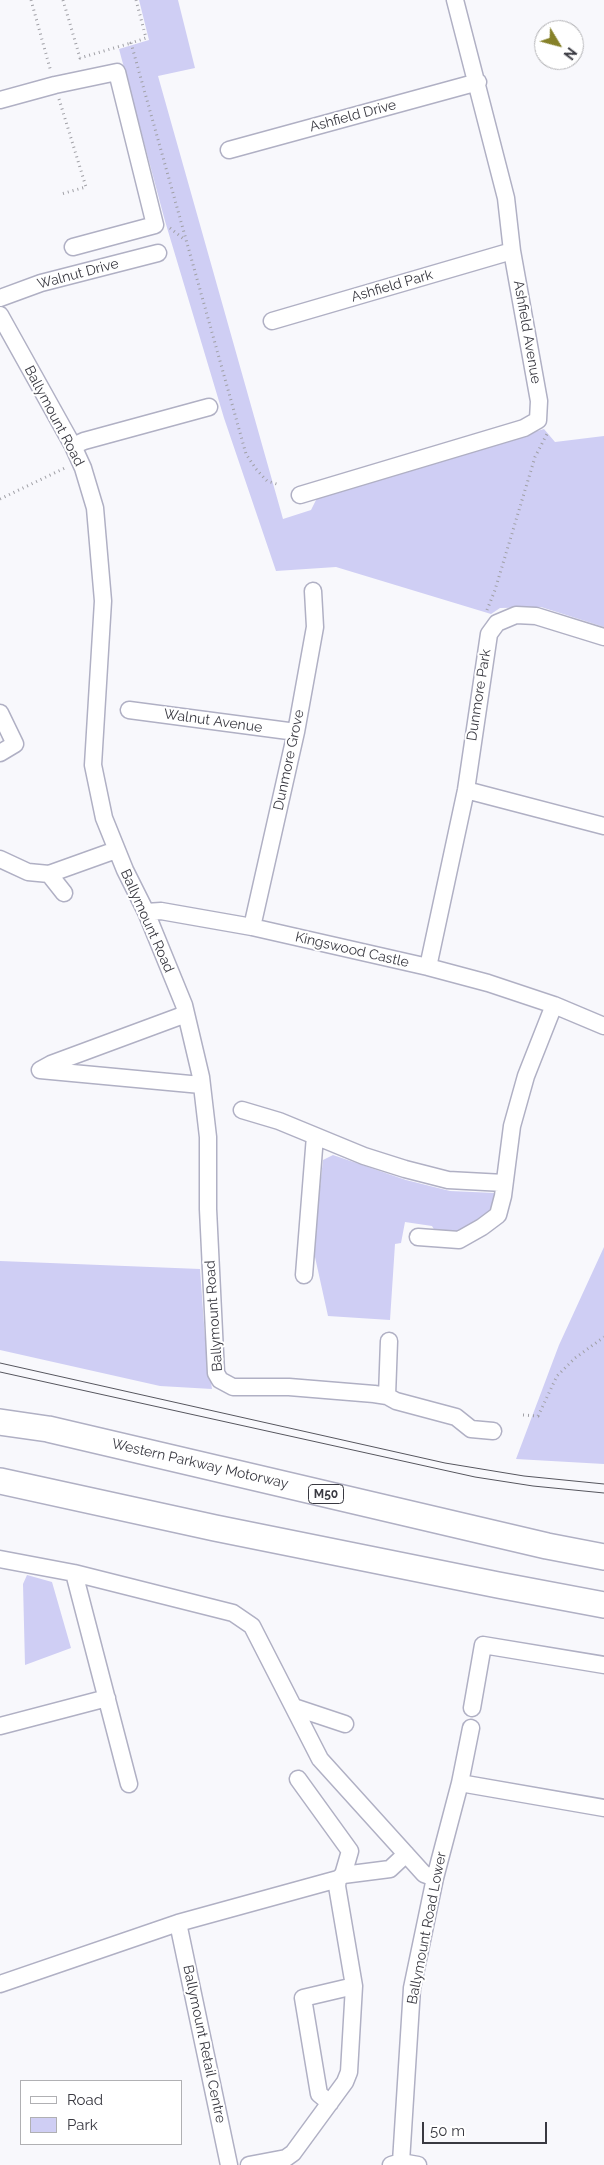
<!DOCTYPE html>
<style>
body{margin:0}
#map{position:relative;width:604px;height:2165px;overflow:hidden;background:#f8f8fc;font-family:Raleway,sans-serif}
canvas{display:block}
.legend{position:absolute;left:20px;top:2080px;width:162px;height:65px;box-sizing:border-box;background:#fff;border:1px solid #b0b0b3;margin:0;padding:6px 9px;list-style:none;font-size:15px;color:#393941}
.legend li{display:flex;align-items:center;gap:10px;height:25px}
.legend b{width:25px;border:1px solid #b0b0b3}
.north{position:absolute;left:534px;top:20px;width:50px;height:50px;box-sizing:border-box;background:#fff;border:1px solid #b0b0b3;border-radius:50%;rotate:127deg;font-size:14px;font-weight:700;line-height:20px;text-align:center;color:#393941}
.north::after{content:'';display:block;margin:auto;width:18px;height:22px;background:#868129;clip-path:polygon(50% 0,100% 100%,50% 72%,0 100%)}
.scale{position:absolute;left:422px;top:2122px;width:125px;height:22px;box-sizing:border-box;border:2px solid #393941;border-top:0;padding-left:6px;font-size:15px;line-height:18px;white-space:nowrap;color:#393941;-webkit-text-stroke:4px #fff;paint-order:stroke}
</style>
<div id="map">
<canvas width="604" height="2165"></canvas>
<ul class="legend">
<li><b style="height:6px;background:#fff"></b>Road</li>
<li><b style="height:14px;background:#cfcef4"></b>Park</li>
</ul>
<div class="north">N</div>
<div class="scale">50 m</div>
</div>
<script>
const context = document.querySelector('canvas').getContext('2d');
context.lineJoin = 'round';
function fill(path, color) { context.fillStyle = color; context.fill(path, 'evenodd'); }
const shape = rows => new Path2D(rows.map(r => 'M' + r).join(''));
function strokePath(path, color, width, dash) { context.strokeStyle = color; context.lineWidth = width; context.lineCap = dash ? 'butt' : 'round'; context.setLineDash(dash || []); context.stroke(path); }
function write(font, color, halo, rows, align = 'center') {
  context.font = font + ' Raleway,sans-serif'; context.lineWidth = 4; context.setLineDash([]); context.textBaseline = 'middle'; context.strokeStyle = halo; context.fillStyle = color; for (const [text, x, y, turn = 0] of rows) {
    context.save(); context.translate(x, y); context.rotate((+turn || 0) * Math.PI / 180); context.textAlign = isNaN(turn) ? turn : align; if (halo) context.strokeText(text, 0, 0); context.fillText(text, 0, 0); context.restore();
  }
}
fill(shape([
 [139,0,178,0,195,68,158,76,283,519,311,510,317,498,544,429,555,442,604,436,604,627,541,607,500,608,491,614,336,567,276,571,224,418,165,221,119,49,149,40],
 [333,1155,406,1180,450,1191,495,1193,496,1197,491,1213,458,1233,435,1231,432,1226,405,1222,401,1243,395,1244,390,1320,328,1316,313,1248,323,1160],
 [604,1247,604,1464,516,1459,559,1345],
 [0,1261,200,1269,205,1338,212,1389,160,1386,0,1350],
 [27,1575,52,1582,71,1648,25,1665,23,1584]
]), '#cfcef4');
const minor = shape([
 [0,100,55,85,117,72,155,225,73,247],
 [229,150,478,82],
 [0,298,41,283,158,253],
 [0,315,73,446,83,468,95,508,103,601,93,765,104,818,125,870,146,912,184,1005,201,1077,208,1137,208,1209,216,1373,220,1380,233,1387,289,1387,374,1394,387,1396,396,1401,456,1417,471,1429,493,1431],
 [272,321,512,251],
 [73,446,84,441,209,407],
 [300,495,524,428,538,420,539,401,512,251,506,198,455,0],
 [129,710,296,732],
 [0,713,15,744,0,753],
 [466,790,604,826],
 [0,859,28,872,49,874,116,850],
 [49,874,64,893],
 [146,912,161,911,252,927,428,967,488,983,554,1005,604,1026],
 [252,927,296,732,315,627,313,591],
 [428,967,466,790,489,634,497,623,516,615,536,616,604,637],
 [186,1014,51,1064,40,1070,201,1085],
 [242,1110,279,1121,364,1156,405,1169,448,1180,504,1183],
 [418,1237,459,1240,482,1227,498,1215,503,1196,512,1126,526,1076,554,1005],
 [304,1275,315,1136],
 [387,1396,389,1341],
 [0,1559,74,1573,233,1613,252,1626,320,1759,424,1874,435,1878],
 [74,1573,129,1784],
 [294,1707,345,1724],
 [472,1708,483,1645,604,1665],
 [0,1726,107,1698],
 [298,1779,350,1851,343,1875],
 [460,1783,604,1808],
 [178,1923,229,2165],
 [0,1984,178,1923,338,1879,343,1875,390,1869,406,1854],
 [330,2103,319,2094,303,1998,354,1986],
 [401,2162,412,1988,435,1878,460,1783,471,1728],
 [249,2165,286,2158,293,2153,345,2082,349,2072,354,1986,337,1886,338,1879],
 [391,2165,401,2162,418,2165]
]);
const highway = shape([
 [0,1422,48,1429,547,1546,604,1557],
 [0,1481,215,1528,498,1585,604,1605]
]);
strokePath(minor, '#b0b0c4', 19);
strokePath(highway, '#b0b0c4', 28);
strokePath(shape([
 [31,0,51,72],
 [63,0,80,58,131,43],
 [136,0,146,38,131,43,246,454,256,469,267,481,280,485],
 [59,99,86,187,61,194],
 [170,228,185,240],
 [0,499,67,467],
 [487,610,495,590,535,457,548,432],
 [523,1415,538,1416,557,1376,575,1358,604,1337]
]), '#a0a0a6', 3, [1, 4]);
strokePath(minor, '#fff', 16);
strokePath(highway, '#fff', 25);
strokePath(shape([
 [0,1363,445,1463,524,1476,604,1484],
 [0,1372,475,1477,533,1486,604,1493]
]), '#56565e', 1);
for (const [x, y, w] of [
 [326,1494,35]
]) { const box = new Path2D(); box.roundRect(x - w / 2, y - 9.5, w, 19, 4); context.fillStyle = '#fff'; context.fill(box); strokePath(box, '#393941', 1); }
write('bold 12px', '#393941', null, [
 ["M50",326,1494]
]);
write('14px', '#393941', '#fff', [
 ["Ashfield Drive",353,116,-15],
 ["Walnut Drive",78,274,-15],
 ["Ashfield Park",392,286,-16],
 ["Ashfield Avenue",527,332,80],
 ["Ballymount Road",54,416,62],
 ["Dunmore Park",479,695,-81],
 ["Walnut Avenue",213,721,8],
 ["Dunmore Grove",289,760,-78],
 ["Ballymount Road",147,921,66],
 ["Kingswood Castle",352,950,13],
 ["Ballymount Road",214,1316,-94],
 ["Western Parkway Motorway",200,1464,13],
 ["Ballymount Road Lower",427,1928,-79],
 ["Ballymount Retail Centre",204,2044,78]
]);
</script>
